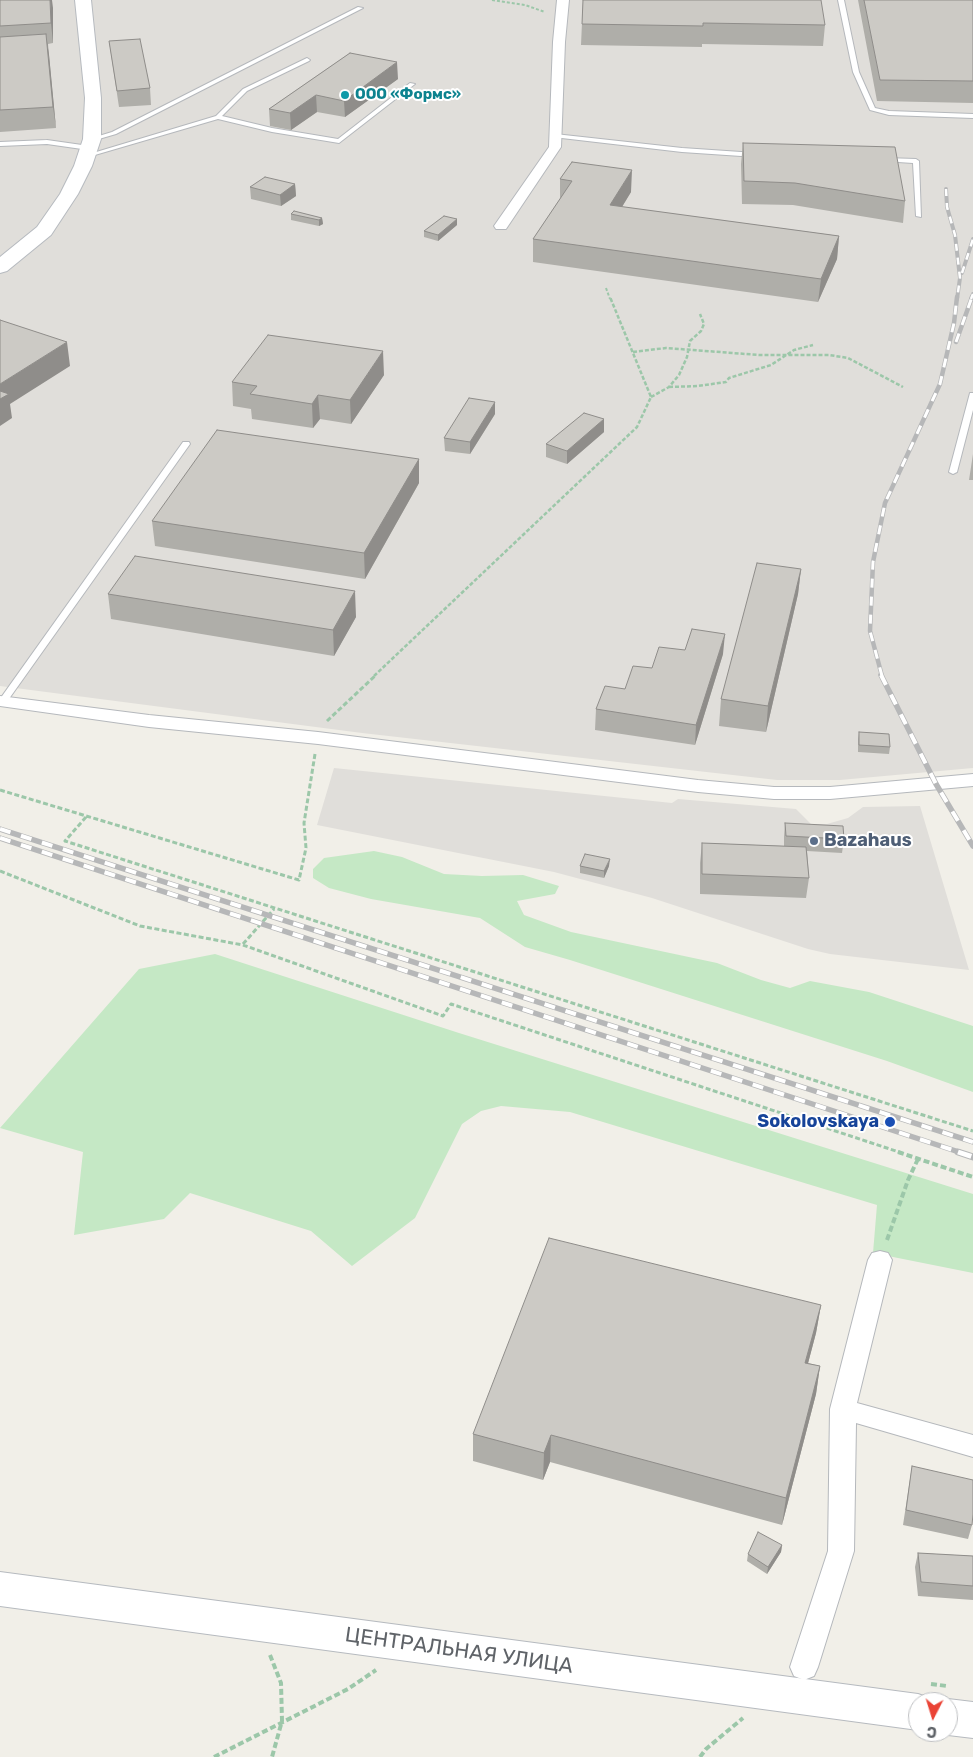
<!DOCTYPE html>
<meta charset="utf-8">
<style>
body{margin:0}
#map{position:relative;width:973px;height:1757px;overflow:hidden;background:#f1efe8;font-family:Rubik,sans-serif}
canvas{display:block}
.north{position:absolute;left:908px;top:1692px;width:50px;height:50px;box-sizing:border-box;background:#fff;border:1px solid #bfc1c3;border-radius:50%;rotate:185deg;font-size:14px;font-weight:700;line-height:20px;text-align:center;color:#5f6368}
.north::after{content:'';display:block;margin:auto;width:18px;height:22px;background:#ea4335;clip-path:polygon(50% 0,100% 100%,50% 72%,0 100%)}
</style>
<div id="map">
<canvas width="973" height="1757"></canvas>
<div class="north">С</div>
</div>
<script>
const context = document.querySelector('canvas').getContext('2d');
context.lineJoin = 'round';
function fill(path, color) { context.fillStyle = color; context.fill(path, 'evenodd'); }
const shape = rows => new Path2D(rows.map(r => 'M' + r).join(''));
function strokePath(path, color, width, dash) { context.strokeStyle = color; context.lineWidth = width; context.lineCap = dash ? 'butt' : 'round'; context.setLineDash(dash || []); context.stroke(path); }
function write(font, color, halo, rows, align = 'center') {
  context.font = font + ' Rubik,sans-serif'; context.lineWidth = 4; context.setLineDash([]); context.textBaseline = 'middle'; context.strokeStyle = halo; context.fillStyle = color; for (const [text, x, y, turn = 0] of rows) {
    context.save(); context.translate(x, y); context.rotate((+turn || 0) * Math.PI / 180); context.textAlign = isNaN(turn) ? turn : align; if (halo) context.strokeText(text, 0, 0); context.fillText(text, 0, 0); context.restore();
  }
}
fill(shape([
 [0,0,973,0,973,768,840,780,777,780,362,733,0,686],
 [334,768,672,803,678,799,796,809,811,824,827,824,848,818,863,807,920,806,969,970,830,954,808,949,652,898,554,872,317,825]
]), '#e0deda');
fill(shape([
 [374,851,402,857,444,874,482,876,523,875,559,886,555,894,517,901,524,915,571,932,717,963,761,980,790,988,810,981,869,992,973,1026,973,1092,887,1061,570,960,525,947,480,918,371,899,329,888,313,878,313,869,324,858],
 [215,954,459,1033,973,1194,973,1273,873,1253,877,1205,570,1112,501,1106,481,1111,462,1124,415,1218,352,1266,311,1231,190,1193,164,1219,74,1235,83,1152,0,1128,139,969]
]), '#c5e8c5');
const lane = shape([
 [838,0,844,0,859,72,875,108,889,111,973,114,973,118,889,115,870,110,853,72,838,0],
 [358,7,363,8,116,134,92,141,89,139,112,132,358,7],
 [307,58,310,60,309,61,247,91,222,116,272,128,338,139,410,83,415,84,339,143,272,132,218,119,88,157,83,156,216,116,243,89,307,58],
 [555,134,682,148,756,153,759,155,756,157,682,152,553,137,552,136,555,134],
 [47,140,89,146,92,148,89,150,47,144,0,146,0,142,47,140],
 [885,158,916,159,919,161,921,217,916,216,913,163,883,161,883,159,885,158],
 [970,393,973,393,973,410,957,472,953,474,949,472,970,393],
 [183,442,189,442,190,444,6,703,0,703,0,699,183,442]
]);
const street = shape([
 [557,0,569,0,565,42,561,147,506,229,496,229,494,226,549,147,553,42,557,0],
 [0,696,149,715,318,732,698,780,774,787,830,787,973,774,973,786,830,799,774,799,698,792,318,744,149,727,0,706,0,696],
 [880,1251,888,1253,892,1260,857,1403,973,1435,973,1457,856,1423,854,1551,818,1667,814,1676,804,1680,794,1676,790,1667,828,1551,830,1409,868,1260,872,1253,880,1251]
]);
const secondary = shape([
 [75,0,91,0,101,98,101,139,92,166,78,194,51,235,7,271,0,273,0,257,37,227,60,194,74,166,83,139,85,98,75,0],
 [0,1572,918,1694,932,1699,933,1702,918,1702,918,1730,0,1606,0,1572],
 [948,1699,973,1702,973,1738,948,1735,940,1732,948,1732,948,1702,940,1702,948,1699]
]);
strokePath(lane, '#b5b8bc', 2);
strokePath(street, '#b5b8bc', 2);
strokePath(secondary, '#b6babf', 2);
strokePath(shape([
 [492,0,525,5,545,12],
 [606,288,610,299]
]), '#9cc7a9', 2, [3, 2]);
strokePath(shape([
 [633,352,666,348,759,355,829,355,848,358,903,387],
 [669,387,698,386,726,382,729,378,771,365,794,350,813,345],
 [651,397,669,387,679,375,687,357,690,341,701,331,704,324,700,314],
 [374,676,637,427,651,397,610,297]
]), '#9cc7a9', 2.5, [4, 2]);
strokePath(shape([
 [327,721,376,675],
 [0,790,299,880,306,848,304,823,315,754],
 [86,817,65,841,973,1131],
 [0,871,140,926,243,945,443,1016,451,1004,902,1153],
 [243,944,274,909]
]), '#9cc7a9', 3, [5, 2.5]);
strokePath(shape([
 [898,1152,973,1177],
 [887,1240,908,1180,918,1159],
 [270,1655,281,1683,282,1721,272,1757],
 [931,1684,947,1686],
 [214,1757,348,1689,376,1670],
 [700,1757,706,1749,743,1718]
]), '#9cc7a9', 4, [6, 3]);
fill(lane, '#fff');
fill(street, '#fff');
fill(secondary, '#fff');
const railFar3 = shape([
 [946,189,947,207,955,235,960,278,957,299],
 [962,273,973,239],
 [971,299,973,294]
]);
const railFar2 = shape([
 [956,342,972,297],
 [882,676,870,631,873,562,885,503,940,384,954,323,957,297]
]);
const railFar1 = shape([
 [881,675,936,784,973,846],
 [0,829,973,1142],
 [0,838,962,1153]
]);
const rail = shape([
 [958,1152,973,1157]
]);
strokePath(railFar3, '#b6b7b8', 4);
strokePath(railFar2, '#b6b7b8', 4.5);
strokePath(railFar1, '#b6b7b8', 5.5);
strokePath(rail, '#b6b7b8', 7);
strokePath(railFar3, '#fff', 2.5, [7]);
strokePath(railFar2, '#fff', 3, [9]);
strokePath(railFar1, '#fff', 4, [11]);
strokePath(rail, '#fff', 5, [14]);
fill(shape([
 [0,0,53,8,53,43,48,44,56,128,0,132],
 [583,0,825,25,823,46,702,44,702,47,581,45],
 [858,0,973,0,973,103,877,101],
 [109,41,150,88,151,105,119,107],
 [350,53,398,79,345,117,317,112,291,130,270,126,269,109],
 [743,143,905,201,903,223,793,205,742,204,741,164],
 [572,162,631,192,622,207,839,236,837,259,818,302,533,262,533,239,560,199,560,179],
 [295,184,296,196,281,206,251,199,250,187],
 [291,214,322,218,323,224,319,226,291,220],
 [457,225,438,241,424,237,424,231],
 [384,375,351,424,320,419,313,428,252,419,251,409,233,406,232,382],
 [495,414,470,454,445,451,444,438],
 [604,419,604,432,567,464,546,457,546,444],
 [973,454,973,480,969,480],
 [419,459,419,483,365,579,155,546,152,521],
 [801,569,798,594,766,732,719,726,721,699],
 [108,594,356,617,334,656,111,619],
 [723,654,695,745,595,730,596,709,625,689,652,668],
 [859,732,890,747,889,754,858,752,858,739],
 [785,823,844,839,842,853,807,851,809,878,806,898,700,894,700,863,702,843,784,846,784,837],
 [580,866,609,866,604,878,580,873],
 [821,1305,816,1333,808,1363,820,1366,816,1394,782,1525,550,1462,543,1480,473,1461,473,1434],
 [912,1466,972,1525,968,1539,903,1525],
 [782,1545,781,1552,767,1574,747,1561,748,1554],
 [918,1553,973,1556,973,1600,918,1596,915,1567]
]), '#afaea9');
fill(shape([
 [50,0,52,0,53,8,53,43,51,23],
 [46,34,49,55,56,128,53,107],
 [397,62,398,79,345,117,344,101],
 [316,95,317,112,291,130,290,113],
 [632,170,631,192,609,228,610,205],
 [295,184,296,196,281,206,280,195],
 [322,218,323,224,319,226,319,220],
 [457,219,457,225,438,241,438,235],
 [839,236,837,259,818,302,821,279],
 [67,342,70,366,10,404,12,418,0,426,0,384],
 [383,351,384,375,351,424,350,400],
 [318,395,320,419,313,428,312,404],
 [495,402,495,414,470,454,470,442],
 [604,419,604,432,567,464,567,451],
 [419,459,419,483,365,579,364,553],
 [801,569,798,594,766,732,768,706],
 [355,591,356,617,334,656,333,630],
 [725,634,723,654,695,745,696,725],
 [610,859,609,866,604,878,604,871],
 [821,1305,816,1333,801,1390,805,1363],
 [820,1366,816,1394,782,1525,786,1498],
 [551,1435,550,1462,543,1480,544,1453],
 [782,1545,781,1552,767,1574,768,1567]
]), '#8f8d8a');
const building = shape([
 [0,0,50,0,51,23,0,26,0,0],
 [583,0,821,0,825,25,703,23,703,26,582,24,583,0],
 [864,0,973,0,973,81,880,80,864,0],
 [46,34,53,107,0,110,0,37,46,34],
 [140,39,150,88,117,91,109,41,140,39],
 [350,53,397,62,344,101,316,95,290,113,269,109,350,53],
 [743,143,895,147,905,201,795,183,744,181,743,143],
 [572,162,632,170,610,205,839,236,821,279,533,239,572,181,560,179,572,162],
 [265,177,295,184,280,195,250,187,265,177],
 [294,211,322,218,319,220,291,214,294,211],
 [444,216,457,219,438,235,424,231,444,216],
 [0,320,67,342,0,384,0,320],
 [268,335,383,351,350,400,318,395,312,404,250,394,257,386,232,382,268,335],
 [0,391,9,394,0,399,0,391],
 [469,398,495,402,470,442,444,438,469,398],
 [584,413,604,419,567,451,546,444,584,413],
 [217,430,419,459,364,553,152,521,217,430],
 [135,556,355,591,333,630,108,594,135,556],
 [757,563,801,569,768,706,721,699,757,563],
 [692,629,725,634,696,725,596,709,605,686,625,689,633,666,652,668,659,647,685,650,692,629],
 [859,732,889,734,890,747,859,745,859,732],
 [785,823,843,826,844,839,786,836,785,823],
 [702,843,806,847,809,878,702,874,702,843],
 [585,854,610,859,604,871,580,866,585,854],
 [549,1238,821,1305,805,1363,820,1366,786,1498,551,1435,544,1453,473,1434,549,1238],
 [912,1466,973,1480,973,1514,972,1525,906,1510,912,1466],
 [758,1532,782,1545,768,1567,748,1554,758,1532],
 [918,1553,973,1556,973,1586,921,1582,918,1553]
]);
fill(building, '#cccac5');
strokePath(building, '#8f8d8a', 1);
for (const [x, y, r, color] of [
 [345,95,5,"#0f9aa8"],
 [814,841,5,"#5c6f8a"],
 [890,1122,6,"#1a4fb4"]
]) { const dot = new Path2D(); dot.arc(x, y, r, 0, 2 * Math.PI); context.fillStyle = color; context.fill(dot); strokePath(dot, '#fff', 2); }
write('bold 15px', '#0d838f', '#fff', [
 ["ООО «Формс»",355,95]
], 'left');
write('bold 18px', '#4e5e75', '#fff', [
 ["Bazahaus",824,841]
], 'left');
write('bold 18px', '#164399', '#fff', [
 ["Sokolovskaya",879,1122]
], 'right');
write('21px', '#5f6368', '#fff', [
 ["ЦЕНТРАЛЬНАЯ УЛИЦА",459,1651,8]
]);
</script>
